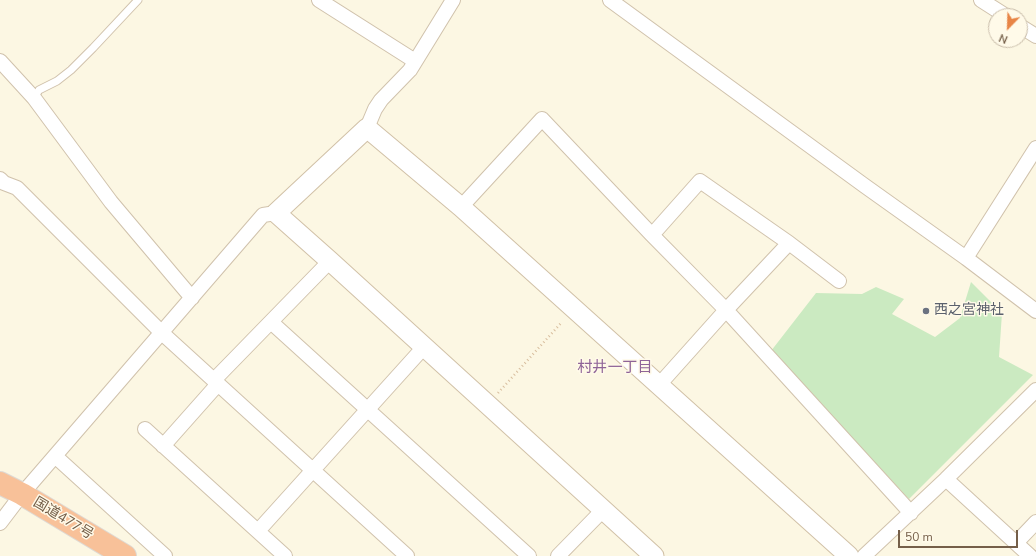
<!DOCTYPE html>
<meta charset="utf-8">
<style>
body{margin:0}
#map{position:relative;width:1036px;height:556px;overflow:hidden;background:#fcf7e3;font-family:"Nunito Sans",sans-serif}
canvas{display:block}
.north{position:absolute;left:988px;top:8px;width:40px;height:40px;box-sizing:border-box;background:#fffae9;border:1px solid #c8bca9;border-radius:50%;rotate:203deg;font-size:11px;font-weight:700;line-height:16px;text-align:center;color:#755f49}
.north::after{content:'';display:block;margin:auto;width:14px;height:18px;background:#e88546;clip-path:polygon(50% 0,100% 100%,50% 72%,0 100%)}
.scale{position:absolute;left:898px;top:530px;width:120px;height:18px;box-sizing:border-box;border:2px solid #755f49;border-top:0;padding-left:5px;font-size:12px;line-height:14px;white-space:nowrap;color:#755f49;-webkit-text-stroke:3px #fffae9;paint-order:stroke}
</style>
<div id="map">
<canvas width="1036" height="556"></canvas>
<div class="north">N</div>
<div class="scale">50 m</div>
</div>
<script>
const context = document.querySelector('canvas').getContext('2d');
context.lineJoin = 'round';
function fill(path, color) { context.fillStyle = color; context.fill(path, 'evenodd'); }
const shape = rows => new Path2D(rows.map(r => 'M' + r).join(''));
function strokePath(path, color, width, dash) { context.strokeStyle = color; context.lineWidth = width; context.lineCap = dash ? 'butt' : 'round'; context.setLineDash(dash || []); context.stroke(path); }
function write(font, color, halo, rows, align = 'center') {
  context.font = font + ' "Nunito Sans","Noto Sans JP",sans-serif'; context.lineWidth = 3; context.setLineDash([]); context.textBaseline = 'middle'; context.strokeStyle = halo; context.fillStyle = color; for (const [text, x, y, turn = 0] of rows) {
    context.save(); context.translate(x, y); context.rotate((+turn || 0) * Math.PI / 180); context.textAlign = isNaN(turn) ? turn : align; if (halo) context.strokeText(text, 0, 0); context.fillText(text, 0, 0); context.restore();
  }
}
fill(shape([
 [971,282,1002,313,999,357,1033,375,909,499,771,351,816,293,862,294,876,287,904,299,892,314,935,337,960,318]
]), '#cbeac1');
const lane = shape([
 [34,98,39,90,57,81,71,70,93,48,138,0]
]);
const street = shape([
 [319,0,415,61],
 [610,0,865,186,966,258,1036,311],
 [981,0,1006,16],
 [1020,26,1036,36],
 [0,61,34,98,111,202,192,298],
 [367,128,375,109,381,100,410,70,453,0],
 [0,179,4,183,17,188,162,333,407,556],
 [461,207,542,119,652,235,726,310,911,513],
 [652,235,700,181,789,243,839,281],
 [966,258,1036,148],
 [271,322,529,556],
 [214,380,330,261],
 [658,386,726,310,789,243],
 [145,429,285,556],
 [163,446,218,384],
 [55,456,165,556],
 [946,479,1030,556],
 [0,523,22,494,263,215,276,213],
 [258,531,424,347],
 [1016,543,1036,522],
 [558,556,603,510],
 [864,556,946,479,1036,390]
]);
const secondary = shape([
 [654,556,330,261,276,213,367,128,461,207,849,556]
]);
const highway = shape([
 [0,483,22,494,125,556]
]);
strokePath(lane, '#d0c2ac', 9);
strokePath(street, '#d0c2ac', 16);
strokePath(secondary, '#d1c1a7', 21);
strokePath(highway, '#ded9d3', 24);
strokePath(shape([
 [498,393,562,322]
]), '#d7bd9d', 2.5, [1, 3]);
strokePath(lane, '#fff', 7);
strokePath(street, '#fff', 14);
strokePath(secondary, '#fff', 19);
strokePath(highway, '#f8c199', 22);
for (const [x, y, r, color] of [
 [926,311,4,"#6b7280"]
]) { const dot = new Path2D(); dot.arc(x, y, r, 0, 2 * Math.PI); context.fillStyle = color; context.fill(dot); strokePath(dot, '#fffae9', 1.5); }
write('14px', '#5b616d', '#fffae9', [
 ["西之宮神社",934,311]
], 'left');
write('14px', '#755f49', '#fffae9', [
 ["国道477号",63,519,31]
]);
write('15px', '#8f6498', '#fffae9', [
 ["村井一丁目",615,368]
]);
</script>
